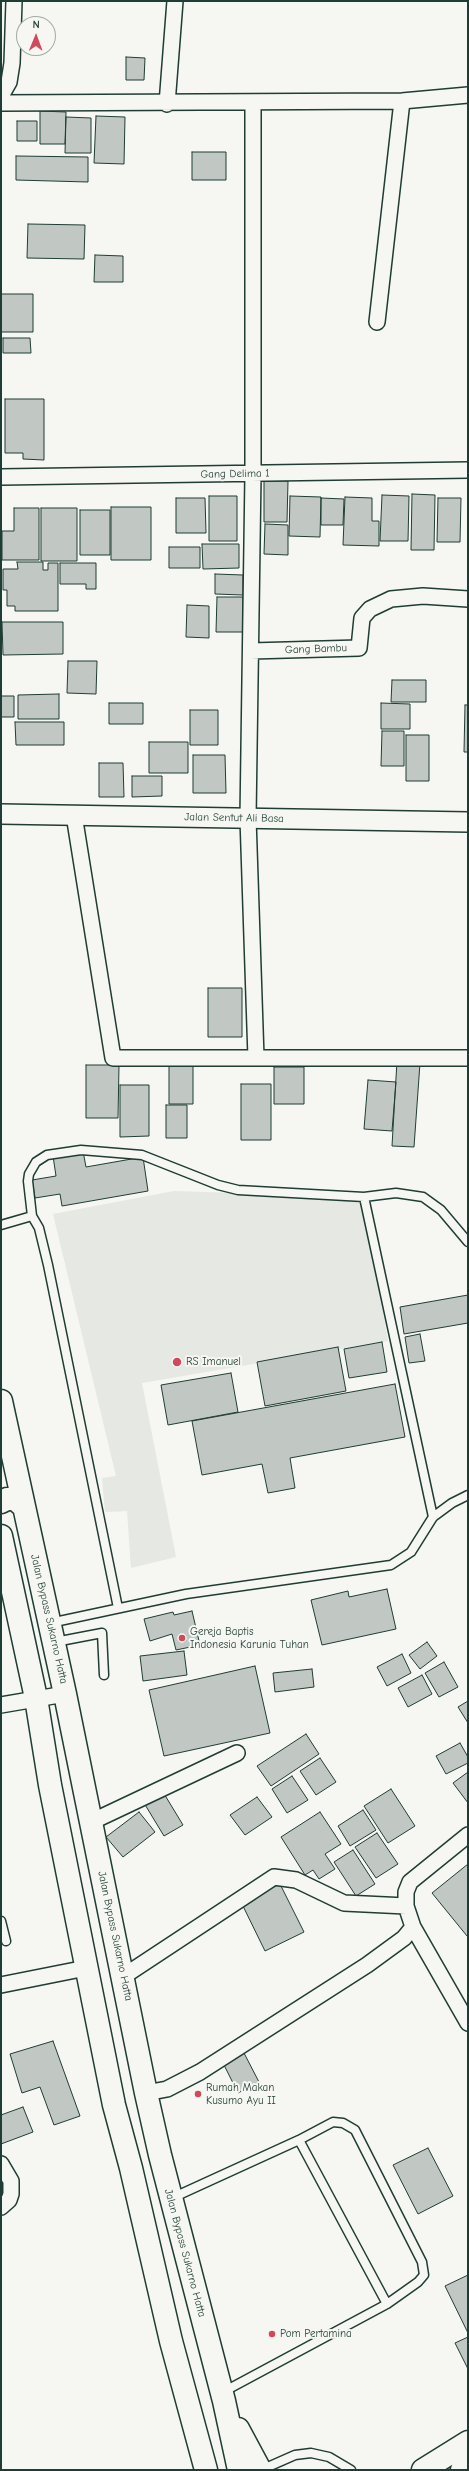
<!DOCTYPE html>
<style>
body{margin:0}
#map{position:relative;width:469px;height:2471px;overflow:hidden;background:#f6f6f2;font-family:"Comic Neue",sans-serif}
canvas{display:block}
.frame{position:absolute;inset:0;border:2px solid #1f3d34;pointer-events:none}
.north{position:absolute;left:16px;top:16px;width:40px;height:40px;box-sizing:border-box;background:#f6f6f2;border:1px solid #a0aca6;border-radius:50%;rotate:1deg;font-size:11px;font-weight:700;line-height:16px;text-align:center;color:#1f3d34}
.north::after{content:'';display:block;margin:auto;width:14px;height:18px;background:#d1495b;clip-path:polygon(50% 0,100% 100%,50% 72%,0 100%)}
</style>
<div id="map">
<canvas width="469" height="2471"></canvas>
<div class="frame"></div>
<div class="north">N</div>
</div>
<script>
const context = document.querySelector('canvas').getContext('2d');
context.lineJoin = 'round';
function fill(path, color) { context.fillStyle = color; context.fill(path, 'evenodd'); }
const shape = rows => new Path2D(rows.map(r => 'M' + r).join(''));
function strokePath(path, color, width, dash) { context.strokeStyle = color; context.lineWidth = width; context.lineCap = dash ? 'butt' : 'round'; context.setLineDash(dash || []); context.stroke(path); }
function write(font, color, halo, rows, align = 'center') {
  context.font = font + ' "Comic Neue",sans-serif'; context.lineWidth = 4; context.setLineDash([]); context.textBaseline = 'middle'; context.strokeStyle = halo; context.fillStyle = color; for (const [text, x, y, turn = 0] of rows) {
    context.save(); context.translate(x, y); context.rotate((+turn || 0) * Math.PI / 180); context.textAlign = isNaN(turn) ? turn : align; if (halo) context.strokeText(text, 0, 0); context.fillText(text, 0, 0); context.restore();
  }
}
fill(shape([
 [174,1191,364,1197,388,1341,142,1383,176,1557,131,1568,127,1511,105,1512,102,1478,116,1476,53,1214]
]), '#e6e8e4');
const building = shape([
 [126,57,145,58,144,80,126,80,126,57],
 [40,111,66,112,65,144,40,144,40,111],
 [96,116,125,117,124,164,94,163,96,116],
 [66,117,91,118,91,153,65,153,66,117],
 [17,121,37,121,37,141,17,141,17,121],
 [192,152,226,152,226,180,192,180,192,152],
 [16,156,88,157,88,182,16,180,16,156],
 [28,224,85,225,84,259,27,258,28,224],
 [95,255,123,256,123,282,94,282,95,255],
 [1,294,33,294,33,332,1,332,1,294],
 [3,338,30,338,31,353,3,353,3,338],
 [5,399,44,399,44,460,23,459,23,453,5,453,5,399],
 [264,481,288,481,287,522,264,522,264,481],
 [412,494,435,495,434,550,411,550,412,494],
 [382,495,409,496,408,541,380,541,382,495],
 [209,496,237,496,237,541,209,541,209,496],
 [290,496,321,497,320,537,289,536,290,496],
 [345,497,372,498,372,521,379,521,379,546,343,545,345,497],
 [176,498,205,498,206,533,176,533,176,498],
 [321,498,344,499,343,525,321,525,321,498],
 [438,498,461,498,460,542,437,542,438,498],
 [111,507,151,507,151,560,111,560,111,507],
 [14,508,39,508,39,560,2,560,2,531,14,531,14,508],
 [41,508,77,508,77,561,41,561,41,508],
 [80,510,110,510,110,555,80,555,80,510],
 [265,524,288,525,288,555,264,554,265,524],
 [202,544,239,544,239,568,203,569,202,544],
 [169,547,200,547,200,568,169,568,169,547],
 [17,562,43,562,43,570,48,570,48,563,58,563,58,611,15,611,15,606,7,606,7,590,3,590,3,569,18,569,17,562],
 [60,563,96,563,96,589,86,589,86,584,60,584,60,563],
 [215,574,243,575,243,595,215,594,215,574],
 [217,597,243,597,243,632,216,632,217,597],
 [187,605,209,606,209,638,186,637,187,605],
 [2,622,63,622,63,654,3,655,2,622],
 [68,661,97,661,96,694,67,693,68,661],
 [392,680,426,680,426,702,391,702,392,680],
 [59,694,59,719,18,719,18,695,59,694],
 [1,696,14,696,14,717,1,717,1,696],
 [109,703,143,703,143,724,109,724,109,703],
 [381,703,410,704,410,729,381,729,381,703],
 [465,705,468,705,468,752,464,752,465,705],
 [190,710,218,710,218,745,190,745,190,710],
 [15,722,64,722,64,745,16,745,15,722],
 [382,731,404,731,404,766,381,766,382,731],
 [406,735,429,735,429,781,406,781,406,735],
 [149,742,188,742,188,773,149,773,149,742],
 [193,755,225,755,226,793,193,793,193,755],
 [99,763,123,763,124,797,99,797,99,763],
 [132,776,162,776,162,796,132,797,132,776],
 [208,988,242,988,242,1037,208,1037,208,988],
 [397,1061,420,1063,414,1147,392,1146,397,1061],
 [86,1065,119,1065,118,1118,86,1118,86,1065],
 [169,1065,193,1065,193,1104,169,1104,169,1065],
 [274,1067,304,1067,304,1104,274,1104,274,1067],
 [368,1080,396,1082,392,1131,364,1129,368,1080],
 [241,1084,271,1084,271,1140,241,1140,241,1084],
 [120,1085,149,1085,149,1136,120,1137,120,1085],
 [166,1105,187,1105,187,1138,166,1138,166,1105],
 [83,1151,86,1167,143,1157,148,1191,62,1206,60,1194,35,1198,32,1180,56,1176,53,1156,83,1151],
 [468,1295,468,1323,404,1334,400,1307,468,1295],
 [420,1334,425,1361,409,1363,405,1337,420,1334],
 [382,1342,387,1372,349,1378,344,1349,382,1342],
 [338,1347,346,1391,265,1406,257,1362,338,1347],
 [231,1373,238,1412,168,1425,161,1385,231,1373],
 [395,1384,405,1437,290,1458,295,1488,268,1493,262,1464,202,1475,192,1421,395,1384],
 [387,1589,396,1629,322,1645,311,1600,348,1591,349,1597,387,1589],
 [192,1611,200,1645,176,1650,172,1634,150,1641,144,1619,173,1612,174,1615,192,1611],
 [427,1642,437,1656,420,1669,409,1655,427,1642],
 [184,1651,187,1675,143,1681,140,1656,184,1651],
 [402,1654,411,1673,387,1686,377,1667,402,1654],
 [444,1662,458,1687,439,1697,425,1673,444,1662],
 [255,1666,270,1733,164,1756,149,1690,255,1666],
 [312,1669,314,1687,275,1692,273,1673,312,1669],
 [422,1675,432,1694,408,1707,398,1688,422,1675],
 [468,1701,468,1723,458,1707,468,1701],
 [306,1734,319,1754,271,1786,257,1766,306,1734],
 [460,1743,468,1757,468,1763,446,1774,436,1756,460,1743],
 [320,1758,336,1782,316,1795,300,1771,320,1758],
 [468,1772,468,1803,453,1783,468,1772],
 [292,1776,308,1800,287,1813,272,1789,292,1776],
 [391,1789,415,1826,388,1843,364,1806,391,1789],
 [163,1792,183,1825,164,1836,144,1803,163,1792],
 [257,1797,272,1817,245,1835,230,1815,257,1797],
 [363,1810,376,1830,350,1846,338,1826,363,1810],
 [139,1812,155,1832,123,1857,106,1837,139,1812],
 [320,1812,341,1844,325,1854,335,1869,319,1879,313,1870,305,1875,281,1837,320,1812],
 [377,1833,398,1864,376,1878,355,1847,377,1833],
 [353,1850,375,1884,356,1896,334,1862,353,1850],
 [468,1864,468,1935,467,1936,432,1893,468,1864],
 [280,1884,304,1932,265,1951,241,1902,280,1884],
 [53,2041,80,2116,54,2125,40,2087,22,2093,10,2054,53,2041],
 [244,2053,259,2082,238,2093,223,2063,244,2053],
 [23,2107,33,2132,1,2144,1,2115,23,2107],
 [428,2148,453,2196,418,2214,393,2165,428,2148],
 [468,2275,468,2333,445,2286,468,2275],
 [468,2337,468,2369,455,2343,468,2337]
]);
fill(building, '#c1c8c3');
strokePath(building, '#1f3d34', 1);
const service = shape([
 [364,1197,433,1517],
 [1,1225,32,1216],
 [118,1608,48,1265,39,1228,32,1216,28,1181,29,1174,36,1162,47,1155,81,1150,142,1155,218,1185,238,1190,364,1197,396,1193,423,1197,441,1210,468,1242],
 [50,1623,186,1594,391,1565,411,1552,433,1517,452,1503,468,1495],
 [55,1642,102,1633,104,1675],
 [1,1921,6,1941],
 [299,2140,333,2122,343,2123,355,2130,422,2262,424,2275,418,2282,387,2304],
 [172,2198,299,2140,387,2304,223,2392],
 [261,2470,295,2455,311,2453,329,2457,351,2470]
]);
const minor = shape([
 [1,96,9,82,12,63,14,1],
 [253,102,253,474,248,818,256,1058],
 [1,103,402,101,468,95],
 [167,104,175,1],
 [377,322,402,101],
 [1,477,468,470],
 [251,651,359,648,362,618,370,609,391,599,423,596,468,599],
 [74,815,113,1058,468,1058],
 [1,1705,65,1694],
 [91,1822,237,1753],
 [468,1835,410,1882,406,1892,406,1906,413,1927,468,2023],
 [124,1976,274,1877,296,1880,344,1903,406,1906],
 [1,1985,86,1968],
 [146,2093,167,2089,200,2072,367,1965,404,1938,413,1927],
 [1,2164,11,2181,11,2194,9,2200,1,2207]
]);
const tertiary = shape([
 [1,814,468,822]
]);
const secondary = shape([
 [423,2470,468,2442],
 [462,2470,468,2466]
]);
const trunk = shape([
 [1,1401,65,1694,146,2093,160,2155,224,2401,239,2470],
 [1,1502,7,1499,15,1499,23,1506],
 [1,1536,36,1698,50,1785,114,2105,131,2168,171,2341,206,2470],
 [238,2429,260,2470]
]);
strokePath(service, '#1f3d34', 11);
strokePath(minor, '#1f3d34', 18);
strokePath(tertiary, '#1f3d34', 22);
strokePath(secondary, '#1f3d34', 25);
strokePath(trunk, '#1f3d34', 25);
strokePath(service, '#f6f6f2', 8);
strokePath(minor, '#f6f6f2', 15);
strokePath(tertiary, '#f6f6f2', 19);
strokePath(secondary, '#f6f6f2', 22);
strokePath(trunk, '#f6f6f2', 22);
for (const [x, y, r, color] of [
 [177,1362,5,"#d1495b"],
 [182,1638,4,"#d1495b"],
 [198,2094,4,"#d1495b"],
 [272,2334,4,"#d1495b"]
]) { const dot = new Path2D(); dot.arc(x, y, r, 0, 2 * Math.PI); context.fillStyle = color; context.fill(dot); strokePath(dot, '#f6f6f2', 1.5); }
write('11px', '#1f3d34', '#f6f6f2', [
 ["Gang Delima 1",235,474,-1],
 ["Gang Bambu",316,649,-2],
 ["Jalan Sentut Ali Basa",234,818,1],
 ["Jalan Bypass Sukarno Hatta",49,1619,77],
 ["Jalan Bypass Sukarno Hatta",115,1936,78],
 ["Jalan Bypass Sukarno Hatta",185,2253,75]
]);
write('11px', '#1f3d34', '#f6f6f2', [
 ["RS Imanuel",186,1362],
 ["Gereja Baptis",190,1632],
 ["Indonesia Karunia Tuhan",190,1645],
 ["Rumah Makan",206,2088],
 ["Kusumo Ayu II",206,2101],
 ["Pom Pertamina",280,2334]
], 'left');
</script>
